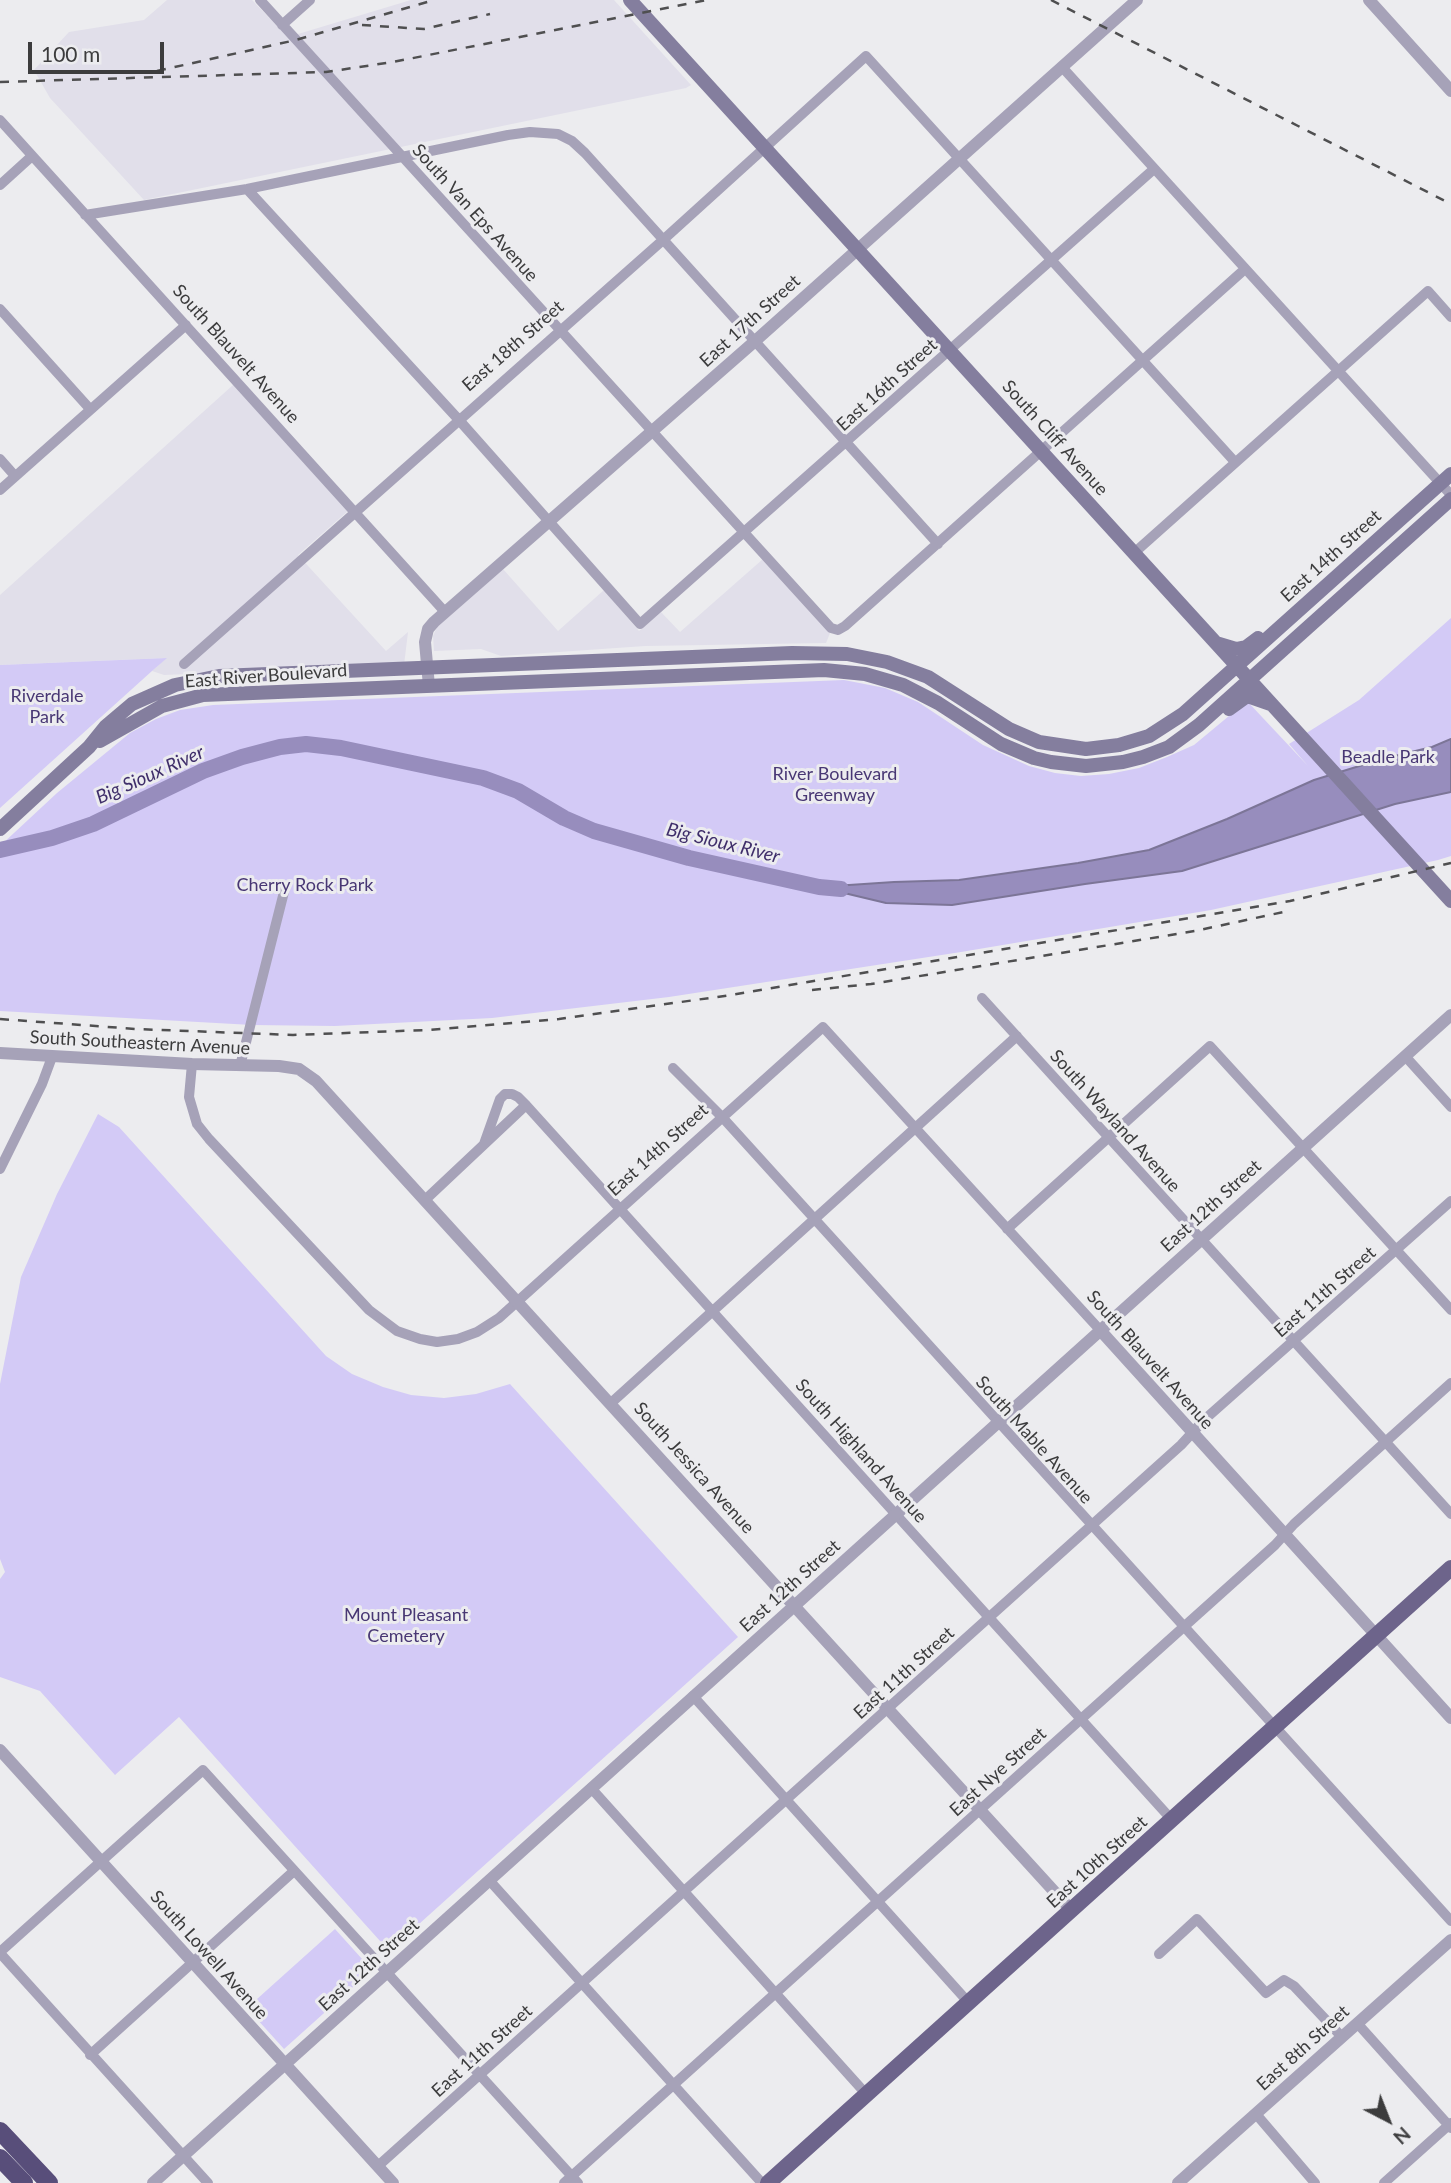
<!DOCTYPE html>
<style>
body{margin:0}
#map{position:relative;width:1451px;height:2183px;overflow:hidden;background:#ececef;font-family:Lato,sans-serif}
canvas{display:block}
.north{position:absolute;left:1353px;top:2085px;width:70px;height:70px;-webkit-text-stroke:5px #ececef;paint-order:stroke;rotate:138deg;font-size:19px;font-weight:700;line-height:28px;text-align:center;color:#3c3c3d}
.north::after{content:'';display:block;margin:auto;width:24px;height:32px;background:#3c3c3d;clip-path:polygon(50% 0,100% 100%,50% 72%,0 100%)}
.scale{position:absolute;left:28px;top:42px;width:136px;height:32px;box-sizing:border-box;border:4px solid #3c3c3d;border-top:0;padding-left:9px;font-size:21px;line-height:24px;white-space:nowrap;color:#3c3c3d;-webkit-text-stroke:5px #ececef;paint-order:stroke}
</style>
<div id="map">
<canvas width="1451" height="2183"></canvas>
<div class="north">N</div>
<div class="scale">100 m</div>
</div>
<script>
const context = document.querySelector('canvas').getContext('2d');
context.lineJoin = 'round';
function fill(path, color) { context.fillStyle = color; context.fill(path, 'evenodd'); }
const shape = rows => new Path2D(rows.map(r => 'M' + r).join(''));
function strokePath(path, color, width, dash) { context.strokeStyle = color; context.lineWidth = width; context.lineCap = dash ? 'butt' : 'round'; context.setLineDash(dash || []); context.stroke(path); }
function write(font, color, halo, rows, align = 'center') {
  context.font = font + ' Lato,sans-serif'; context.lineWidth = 6; context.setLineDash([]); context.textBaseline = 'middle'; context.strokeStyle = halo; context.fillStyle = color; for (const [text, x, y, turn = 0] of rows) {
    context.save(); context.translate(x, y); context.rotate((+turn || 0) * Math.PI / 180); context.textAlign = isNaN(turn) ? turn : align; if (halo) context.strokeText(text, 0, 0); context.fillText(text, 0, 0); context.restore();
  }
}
fill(shape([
 [167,0,252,0,288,37,411,0,614,0,691,85,686,88,144,200,50,98,34,70,69,32,144,20],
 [233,385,348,511,298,555,386,651,408,632,404,665,164,675,152,671,166,658,0,665,0,595],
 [763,559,830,633,826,643,645,646,501,656,481,649,434,651,433,636,437,627,503,569,558,631,604,590,639,631,661,612,680,632]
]), '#e1dfea');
fill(shape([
 [1451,618,1451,856,1438,860,1211,910,961,952,669,997,492,1018,335,1026,252,1025,0,1011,0,846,57,793,130,733,156,719,180,710,213,705,844,680,885,688,918,702,983,745,1029,766,1055,773,1081,776,1109,774,1139,768,1167,757,1194,745,1247,701,1308,766,1289,744,1359,700],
 [625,839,626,839,776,877,689,858],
 [167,658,152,671,0,808,0,665],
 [98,1114,119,1127,326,1356,352,1374,383,1387,411,1395,444,1398,476,1394,510,1384,738,1637,389,1951,179,1717,115,1775,40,1691,0,1677,0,1579,5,1572,0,1559,0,1384,21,1277,57,1194],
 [335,1929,372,1970,284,2049,247,2008]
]), '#d3caf6');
const water = shape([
 [1451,739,1451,792,1395,804,1182,871,1085,884,952,905,886,903,819,887,894,882,959,880,1078,863,1149,850,1227,819,1314,780,1382,759,1432,747,1451,739]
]);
fill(water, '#978dbd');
strokePath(water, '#7c7597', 2);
strokePath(shape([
 [0,850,52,838,93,824,203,771,242,757,280,747,306,744,341,748,483,778,518,791,564,818,594,831,689,858,819,887,841,889]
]), '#978dbd', 16);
strokePath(shape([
 [260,0,831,628,838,630,845,626,1245,269],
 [282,25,310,0],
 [1062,67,1451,495],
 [0,120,445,612],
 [0,185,32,156],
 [247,189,459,420,640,624,1154,169],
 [85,215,247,189,508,135,530,132,558,134,572,141,585,153,938,544],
 [0,309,90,409],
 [0,459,15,476],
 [0,490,186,325],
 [1134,553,1428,291,1451,317],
 [184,664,663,240,866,56,1235,462],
 [982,998,1451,1514],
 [1405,1056,1451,1107],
 [192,1064,189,1097,197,1124,209,1139,369,1310,397,1331,420,1339,437,1342,458,1339,477,1332,499,1318,823,1027,1100,1330],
 [240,1066,285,888],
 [673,1068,723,1118,1451,1921],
 [526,1105,1172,1820],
 [0,1169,42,1084,52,1057],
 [425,1200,526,1105,518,1097,512,1094,505,1094,500,1099,484,1144],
 [1007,1229,1210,1046,1451,1310],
 [611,1403,1017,1036],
 [693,1696,969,2003],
 [591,1788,867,2095],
 [489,1880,762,2183],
 [0,1952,203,1770,578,2183],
 [0,1953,208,2183],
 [1159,1954,1197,1919,1266,1993,1284,1980,1294,1986,1342,2037],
 [1357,2023,1451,2128],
 [90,2055,294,1871],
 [1256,2114,1315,2183],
 [378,2166,1181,1445,1204,1420,1451,1201],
 [564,2183,1275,1545,1294,1524,1451,1383],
 [1384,2183,1451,2123]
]), '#a6a2b8', 10);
strokePath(shape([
 [1369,0,1451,91],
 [429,686,425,642,428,629,434,622,754,342,1137,0],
 [0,1053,192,1064,279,1066,299,1069,316,1081,1072,1911],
 [1100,1330,1451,1718],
 [0,1750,393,2183],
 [153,2183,1451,1015],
 [1178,2183,1451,1940]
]), '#a6a2b8', 12);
strokePath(shape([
 [630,0,1451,901],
 [1216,643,1236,649,1246,647,1258,638],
 [1229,709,1247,696,1270,704],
 [100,741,162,706,203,695,824,670,865,674,903,685,938,703,1001,744,1034,758,1051,762,1086,766,1123,762,1143,757,1169,747,1199,725,1451,499],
 [0,829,89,747,106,726,132,704,175,685,219,676,792,653,847,654,887,662,928,677,1009,729,1039,742,1086,749,1119,745,1149,736,1183,714,1451,474]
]), '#847e9e', 14);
strokePath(shape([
 [768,2183,1451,1568]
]), '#6d648b', 16);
strokePath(shape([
 [0,2131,49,2183],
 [0,2158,24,2183]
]), '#584e7a', 18);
strokePath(shape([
 [1051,0,1451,204],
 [362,25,424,29,490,14],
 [157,71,296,40,434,0],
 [0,82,326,72,393,62,707,0],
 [812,990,871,984,1195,931,1288,911],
 [0,1019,136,1029,293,1035,428,1030,559,1019,731,995,1290,901,1451,863]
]), '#4f4f50', 2.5, [9, 9]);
write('18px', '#3c3c3d', '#ececef', [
 ["South Van Eps Avenue",475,213,48],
 ["East 17th Street",750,321,-42],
 ["East 18th Street",513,346,-41],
 ["South Blauvelt Avenue",236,354,48],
 ["East 16th Street",887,385,-42],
 ["South Cliff Avenue",1055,438,48],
 ["East 14th Street",1331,556,-42],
 ["East River Boulevard",266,676,-4],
 ["South Southeastern Avenue",140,1043,3],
 ["South Wayland Avenue",1115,1121,48],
 ["East 14th Street",658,1150,-42],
 ["East 12th Street",1211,1206,-42],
 ["East 11th Street",1325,1292,-41],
 ["South Blauvelt Avenue",1150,1360,48],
 ["South Mable Avenue",1034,1440,48],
 ["South Highland Avenue",861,1451,48],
 ["South Jessica Avenue",694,1468,48],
 ["East 12th Street",790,1586,-42],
 ["East 11th Street",904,1673,-42],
 ["East Nye Street",998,1772,-42],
 ["East 10th Street",1097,1862,-42],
 ["South Lowell Avenue",209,1955,48],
 ["East 12th Street",369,1965,-42],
 ["East 8th Street",1303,2048,-42],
 ["East 11th Street",482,2051,-42]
]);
write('18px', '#483774', '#ececef', [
 ["Riverdale",47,696],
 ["Park",47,717],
 ["Beadle Park",1388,757],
 ["River Boulevard",835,774],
 ["Greenway",835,795],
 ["Cherry Rock Park",305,885],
 ["Mount Pleasant",406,1615],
 ["Cemetery",406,1636]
]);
write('italic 19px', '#3f2e6a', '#ececef', [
 ["Big Sioux River",150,775,-24],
 ["Big Sioux River",723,843,14]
]);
</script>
